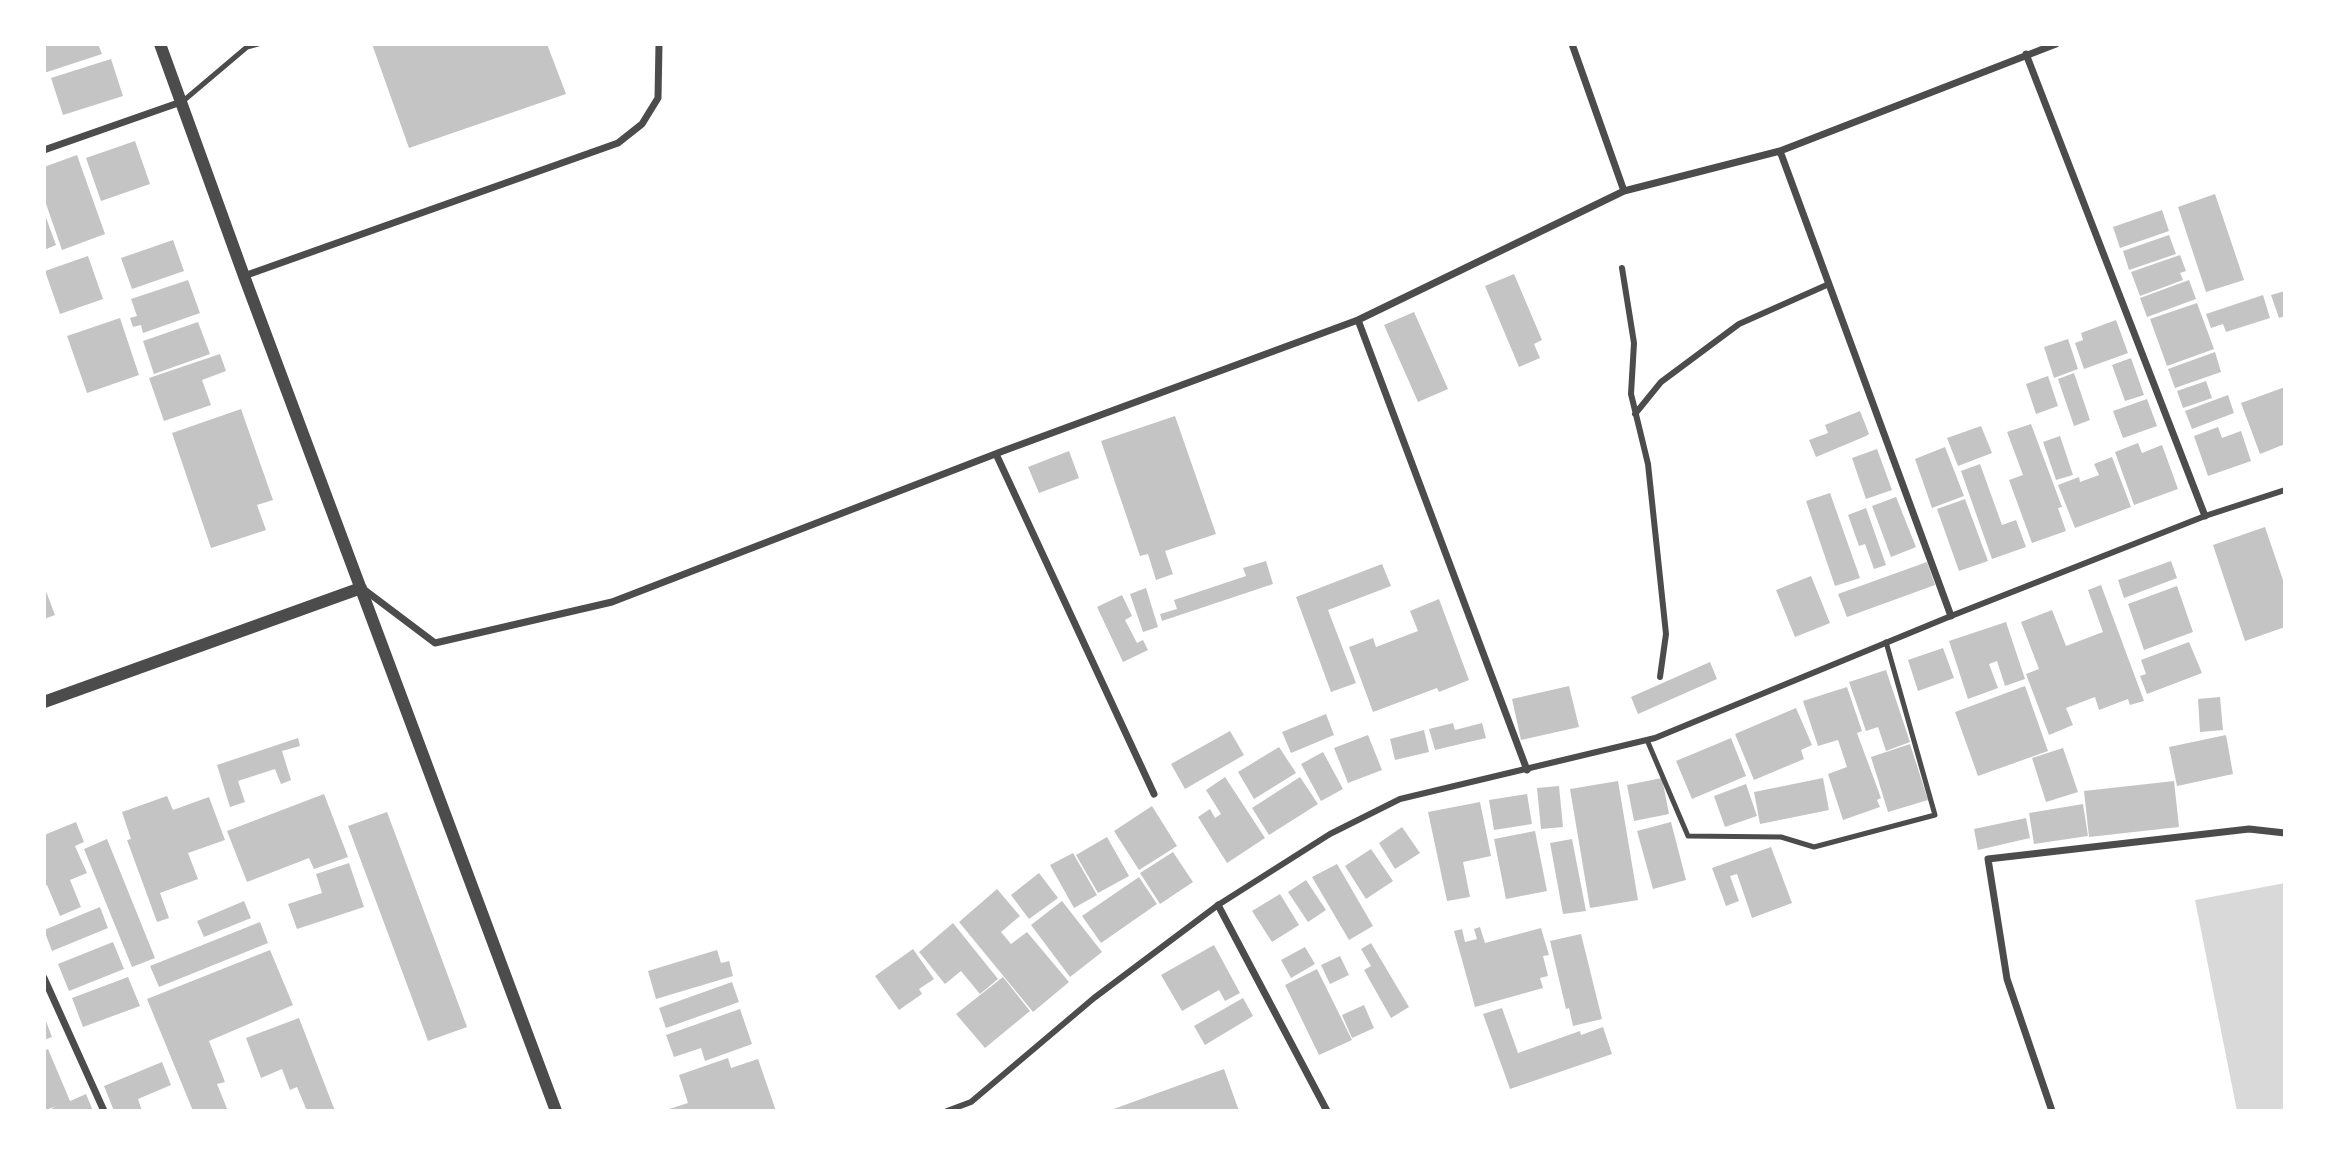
<!DOCTYPE html>
<style>
body{margin:0}
#map{position:relative;width:2329px;height:1155px;overflow:hidden;background:#fff;font-family:Montserrat,sans-serif}
canvas{display:block}
.frame{position:absolute;inset:0;border:46px solid #fff;pointer-events:none}
</style>
<div id="map">
<canvas width="2329" height="1155"></canvas>
<div class="frame"></div>
</div>
<script>
const context = document.querySelector('canvas').getContext('2d');
context.lineJoin = 'round';
function fill(path, color) { context.fillStyle = color; context.fill(path, 'evenodd'); }
const shape = rows => new Path2D(rows.map(r => 'M' + r).join(''));
function strokePath(path, color, width, dash) { context.strokeStyle = color; context.lineWidth = width; context.lineCap = dash ? 'butt' : 'round'; context.setLineDash(dash || []); context.stroke(path); }
fill(shape([
 [2285,883,2285,1111,2237,1111,2195,900]
]), '#d9d9d9');
fill(shape([
 [44,44,98,44,102,54,44,73],
 [372,44,547,44,566,94,409,148],
 [111,59,123,96,63,115,51,78],
 [135,141,150,184,101,201,86,158],
 [77,155,105,234,62,250,44,198,44,167],
 [2215,194,2244,280,2206,292,2178,207],
 [2162,210,2169,231,2120,248,2113,227],
 [44,212,56,245,44,250],
 [2169,235,2176,254,2129,270,2123,251],
 [173,240,184,271,132,289,121,258],
 [2180,255,2186,271,2180,273,2183,280,2140,296,2131,272],
 [88,256,103,299,60,314,45,271],
 [1514,274,1542,340,1534,344,1540,358,1519,367,1485,286],
 [188,280,200,313,143,333,141,325,133,327,130,318,137,316,131,299],
 [2189,280,2196,299,2147,317,2140,298],
 [2285,291,2285,316,2279,318,2271,295],
 [2263,295,2270,318,2226,332,2223,324,2211,328,2206,314],
 [2197,303,2214,349,2167,366,2150,319],
 [1414,312,1448,389,1418,402,1384,325],
 [120,318,139,375,87,393,67,336],
 [2116,320,2128,353,2084,369,2075,343,2083,340,2081,333],
 [198,322,210,354,154,374,143,341],
 [2068,339,2078,369,2054,378,2044,347],
 [2215,352,2221,372,2175,388,2168,369],
 [220,354,226,371,202,380,211,405,164,421,149,378],
 [2131,358,2144,395,2125,401,2112,365],
 [2074,373,2090,420,2074,426,2058,379],
 [2048,376,2058,406,2036,414,2026,384],
 [2206,381,2212,398,2183,408,2177,391],
 [2285,387,2285,444,2260,454,2241,403],
 [2228,395,2234,413,2192,429,2185,411],
 [2147,399,2157,426,2123,438,2113,411],
 [241,409,273,500,257,505,266,530,211,548,172,433],
 [1860,411,1869,434,1866,436,1816,457,1809,440,1828,433,1825,425],
 [1175,416,1216,534,1165,551,1173,574,1156,580,1148,554,1140,556,1101,441],
 [2031,424,2062,507,2058,508,2066,531,2032,543,2009,480,2023,475,2007,432],
 [1981,426,1992,453,1958,466,1947,438],
 [2218,427,2222,438,2241,431,2251,461,2208,476,2194,436],
 [2060,436,2073,475,2056,480,2043,442],
 [2138,443,2142,453,2162,445,2178,489,2134,505,2115,452],
 [1945,447,1964,496,1932,508,1915,459],
 [1877,449,1892,490,1866,499,1852,458],
 [1069,451,1079,478,1039,493,1028,467],
 [2112,457,2131,507,2075,528,2058,485,2079,477,2080,482,2099,475,2094,464],
 [1980,464,2002,525,2016,520,2026,547,1992,559,1961,471],
 [1830,493,1860,578,1835,586,1806,501],
 [1896,497,1916,547,1891,557,1872,506],
 [1965,499,1988,561,1959,571,1937,509],
 [1866,508,1886,565,1874,569,1865,544,1859,546,1848,515],
 [2265,527,2285,586,2285,627,2245,641,2213,545],
 [1266,561,1273,584,1162,621,1160,614,1177,609,1174,600,1246,576,1243,568],
 [2171,561,2177,578,2124,598,2118,580],
 [1927,562,1935,585,1847,617,1838,594],
 [1382,564,1391,586,1328,610,1356,683,1331,692,1296,597],
 [1811,576,1830,623,1795,637,1776,590],
 [2101,585,2144,701,2130,705,2128,699,2099,710,2095,697,2066,708,2073,725,2049,735,2026,674,2039,669,2021,622,2052,610,2066,646,2103,632,2088,590],
 [44,586,55,615,44,619],
 [2177,586,2193,632,2144,650,2128,604],
 [1146,588,1158,627,1143,632,1130,594],
 [1122,595,1132,616,1125,620,1137,643,1143,640,1148,650,1123,662,1097,607],
 [1439,599,1469,680,1439,692,1437,688,1373,712,1349,647,1373,638,1376,647,1418,631,1410,611],
 [2006,622,2025,679,2005,686,1997,661,1989,664,1998,688,1968,699,1949,641],
 [2189,642,2202,673,2147,694,2140,676,2146,674,2141,660],
 [1943,648,1954,678,1918,691,1908,660],
 [1710,662,1717,679,1638,714,1631,697],
 [1886,670,1910,742,1886,751,1878,727,1866,731,1849,682],
 [1569,686,1579,727,1521,740,1512,699],
 [2025,686,2048,751,1978,776,1955,712],
 [1847,687,1862,731,1857,733,1881,798,1877,800,1880,807,1843,820,1828,774,1847,767,1838,740,1818,746,1803,701],
 [2220,697,2223,730,2200,732,2198,699],
 [1796,708,1812,745,1801,750,1804,759,1754,780,1735,734],
 [1326,714,1334,735,1291,753,1282,732],
 [1453,723,1455,730,1482,723,1486,738,1435,750,1429,729],
 [1424,730,1429,752,1395,760,1390,739],
 [1230,731,1244,755,1185,789,1171,764],
 [1368,735,1382,770,1348,783,1334,748],
 [2226,735,2233,774,2177,786,2169,747],
 [298,738,300,746,282,751,291,780,281,784,275,769,238,781,245,802,230,807,217,765],
 [1731,738,1746,776,1692,799,1676,761],
 [1910,744,1928,800,1888,812,1871,757],
 [1279,747,1296,773,1254,799,1238,772],
 [2063,748,2078,792,2046,802,2032,758],
 [1323,752,1343,789,1321,801,1301,764],
 [1225,777,1265,838,1227,863,1198,817,1210,809,1215,818,1221,814,1206,790],
 [1300,777,1318,804,1269,835,1252,808],
 [1662,778,1669,814,1634,821,1627,785],
 [1823,778,1829,810,1760,824,1754,792],
 [1618,781,1638,900,1590,908,1570,789],
 [2174,781,2179,827,2089,837,2084,791],
 [1746,784,1757,816,1725,827,1714,796],
 [1559,786,1563,827,1541,829,1537,788],
 [324,794,348,857,314,869,309,858,247,882,227,831],
 [1527,794,1532,824,1494,830,1489,800],
 [167,796,173,810,209,797,225,840,188,853,198,879,160,893,169,918,157,922,127,840,131,839,122,812],
 [1480,802,1491,856,1463,862,1470,897,1447,901,1428,812],
 [2083,804,2088,836,2034,844,2029,813],
 [1152,806,1177,846,1139,870,1114,831],
 [387,812,467,1027,428,1041,348,826],
 [2026,818,2030,838,1978,850,1974,829],
 [76,822,84,842,75,846,87,873,70,880,81,907,60,916,47,885,44,887,44,835],
 [1671,822,1686,880,1653,889,1637,831],
 [1402,827,1420,853,1395,869,1379,843],
 [1535,831,1547,891,1506,899,1494,839],
 [1107,837,1129,876,1098,893,1076,855],
 [107,839,155,958,132,967,84,849],
 [1572,839,1586,911,1563,914,1550,843],
 [1771,847,1792,903,1752,918,1737,874,1730,876,1739,901,1726,906,1712,868],
 [1371,849,1393,881,1366,899,1345,866],
 [1173,852,1193,882,1160,904,1140,873],
 [1073,853,1097,895,1074,908,1050,865],
 [349,863,364,907,297,929,288,904,322,893,316,874],
 [1337,864,1373,926,1349,940,1312,877],
 [1039,873,1058,898,1029,919,1011,895],
 [1139,877,1157,904,1101,943,1082,916],
 [1306,880,1326,910,1308,922,1288,892],
 [997,889,1020,916,1001,932,1011,944,1027,932,1069,982,1033,1012,959,922],
 [1280,894,1299,925,1272,942,1252,911],
 [244,901,251,918,204,937,197,921],
 [1062,901,1102,952,1070,977,1031,925],
 [100,907,108,928,52,951,44,930],
 [260,922,268,943,159,987,150,966],
 [953,923,998,979,980,994,961,971,945,984,919,952],
 [1480,927,1485,943,1541,928,1549,955,1543,956,1548,976,1540,978,1543,988,1475,1007,1454,931,1462,929,1465,942,1477,939,1474,929],
 [1581,934,1602,1019,1573,1026,1569,1008,1566,1009,1550,941],
 [113,942,124,969,69,991,58,964],
 [1371,943,1409,1007,1391,1018,1364,970,1371,966,1361,949],
 [1214,945,1240,993,1225,1001,1219,990,1182,1011,1161,975],
 [1305,947,1315,964,1291,978,1281,960],
 [913,949,934,979,919,989,922,994,899,1010,875,976],
 [270,950,293,1005,209,1041,225,1082,217,1084,228,1111,193,1111,147,999],
 [717,950,721,963,729,961,733,976,656,999,648,971],
 [1340,956,1349,975,1330,984,1321,965],
 [1317,969,1352,1040,1319,1055,1285,985],
 [128,977,140,1006,83,1027,72,998],
 [1003,977,1030,1011,985,1048,956,1014],
 [732,982,739,1002,666,1028,659,1008],
 [1243,998,1253,1016,1205,1045,1194,1026],
 [1364,1005,1374,1028,1352,1038,1342,1015],
 [1502,1008,1518,1053,1580,1031,1581,1035,1603,1027,1612,1054,1510,1089,1483,1014],
 [740,1009,752,1044,705,1061,701,1048,674,1057,666,1035],
 [44,1016,52,1037,44,1040],
 [299,1018,335,1111,307,1111,297,1087,290,1090,282,1069,261,1078,246,1038],
 [48,1049,70,1101,86,1094,93,1111,48,1111,56,1106,44,1111,44,1051],
 [728,1058,731,1068,758,1059,776,1111,663,1111,688,1103,679,1075],
 [162,1062,171,1085,138,1099,142,1111,114,1111,104,1086],
 [1224,1069,1239,1111,1108,1111]
]), '#c4c4c4');
strokePath(shape([
 [182,102,247,47,258,44],
 [1647,740,1688,836,1781,837,1814,847,1935,815,1886,642]
]), '#4c4c4c', 5);
strokePath(shape([
 [1622,268,1634,343,1631,394,1648,464,1666,634,1660,677],
 [1635,414,1661,382,1739,324,1829,284],
 [947,1111,971,1102,1094,998,1218,905,1330,834,1400,799,1655,738,1951,616,2205,516,2285,490]
]), '#4c4c4c', 6);
strokePath(shape([
 [2026,54,2205,516],
 [44,150,181,102],
 [1780,151,1951,616],
 [1624,191,1780,151,2056,44],
 [244,276,618,143,642,124,658,98,659,44],
 [1358,320,1527,770],
 [996,454,1154,794],
 [362,588,435,643,612,602,1003,451,1358,320,1624,191,1572,44],
 [1218,905,1327,1111],
 [44,978,104,1111],
 [2052,1111,2007,979,1988,859,2249,829,2285,833]
]), '#4c4c4c', 7);
strokePath(shape([
 [160,44,244,276,556,1111],
 [44,702,361,588]
]), '#4c4c4c', 12);
</script>
